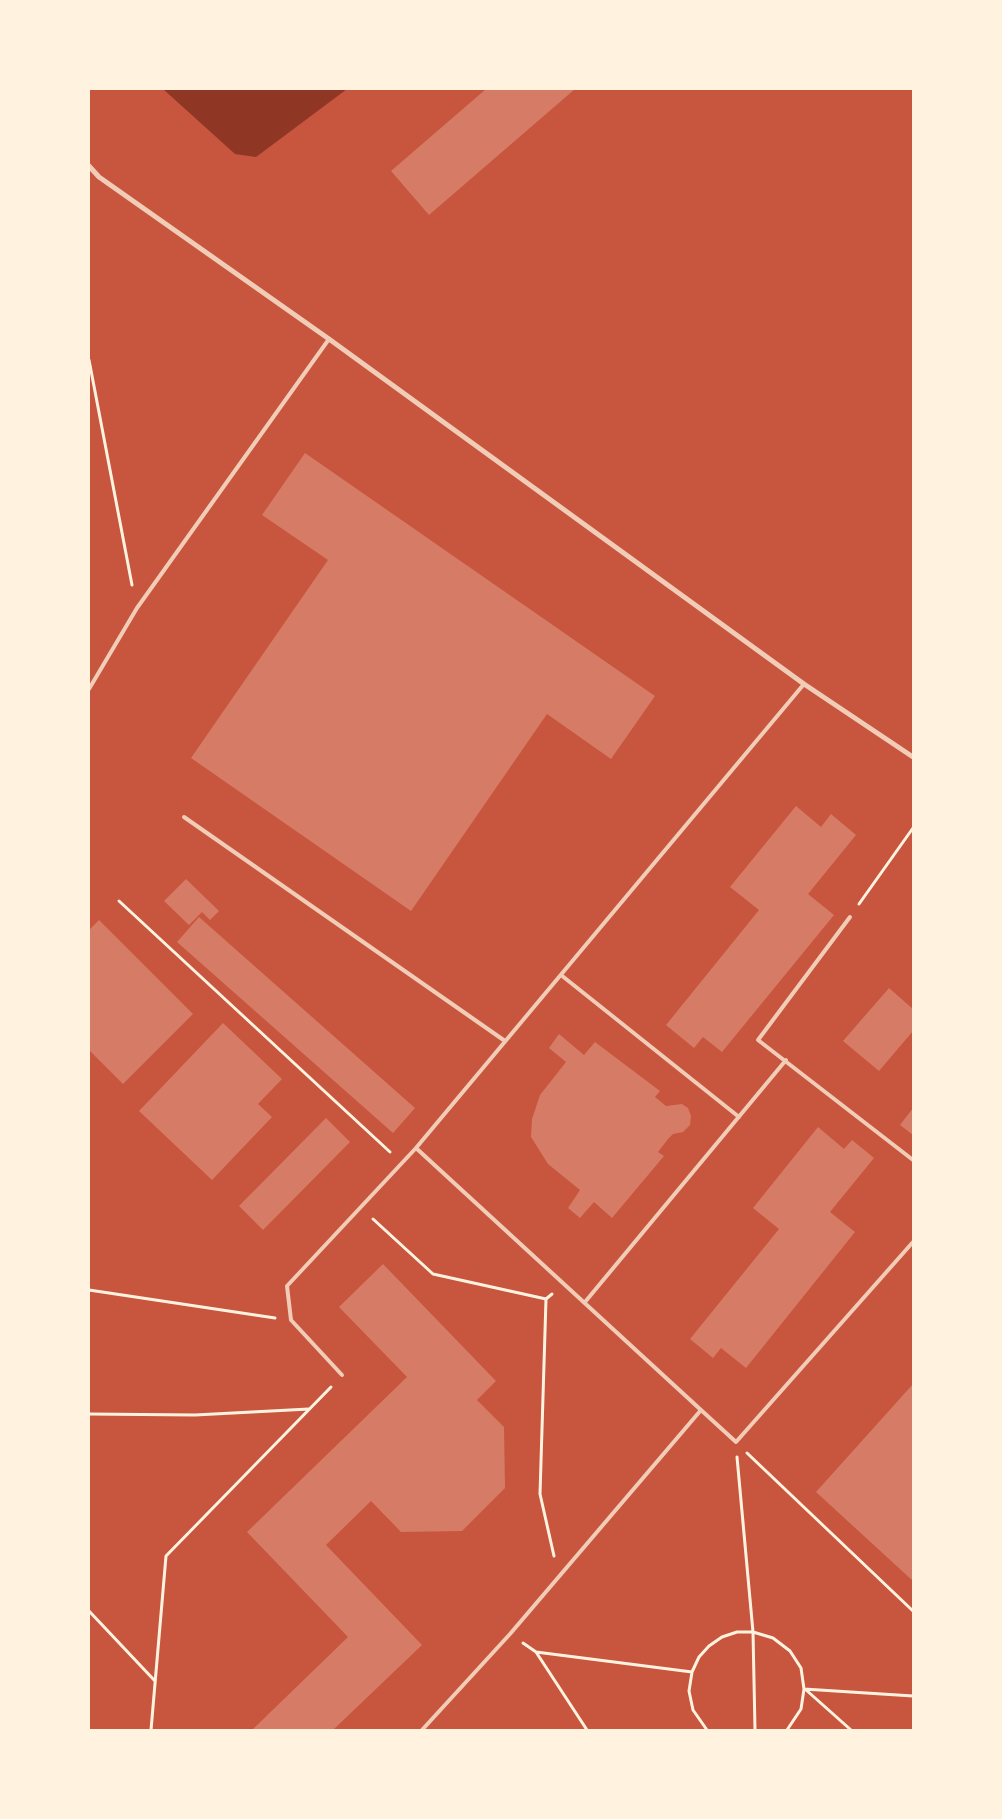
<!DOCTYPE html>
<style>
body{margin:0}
#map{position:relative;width:1002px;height:1819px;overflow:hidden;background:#c8553d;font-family:"IBM Plex Sans",sans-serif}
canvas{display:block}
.frame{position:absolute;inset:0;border:90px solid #fff3e0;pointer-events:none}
</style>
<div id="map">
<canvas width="1002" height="1819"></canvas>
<div class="frame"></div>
</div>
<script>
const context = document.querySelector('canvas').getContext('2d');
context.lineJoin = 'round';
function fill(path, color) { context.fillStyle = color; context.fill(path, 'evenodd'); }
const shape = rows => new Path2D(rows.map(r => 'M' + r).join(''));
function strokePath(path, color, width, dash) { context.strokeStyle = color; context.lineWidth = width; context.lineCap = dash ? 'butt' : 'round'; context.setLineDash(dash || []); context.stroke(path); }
fill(shape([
 [163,89,347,89,256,157,235,154]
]), '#8f3625');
fill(shape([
 [486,89,575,89,429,215,391,171],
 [305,453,655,696,611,759,547,714,411,911,191,758,328,560,262,515],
 [796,806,821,827,831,814,856,835,808,894,834,915,722,1052,703,1037,694,1048,666,1025,759,910,730,887],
 [186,879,219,911,210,920,202,912,189,925,164,901],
 [199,917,415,1108,393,1133,177,942],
 [99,920,193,1014,123,1084,89,1050,89,930],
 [889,988,913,1009,913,1031,879,1071,843,1041],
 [223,1023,282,1079,258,1104,272,1117,212,1180,139,1111],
 [559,1034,584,1055,595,1042,660,1091,655,1097,666,1106,682,1104,688,1108,691,1116,690,1125,683,1132,673,1134,668,1139,658,1152,664,1156,612,1218,594,1202,580,1218,568,1208,580,1190,548,1164,531,1137,532,1119,540,1095,566,1062,549,1048],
 [913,1108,913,1135,900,1125],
 [326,1118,350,1142,263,1230,239,1206],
 [818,1127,844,1149,852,1140,874,1158,830,1212,855,1232,746,1368,721,1348,713,1358,690,1339,779,1229,753,1208],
 [383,1264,496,1381,477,1400,504,1427,505,1488,462,1531,401,1532,371,1501,326,1545,422,1645,333,1730,252,1730,348,1637,247,1532,407,1377,339,1307],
 [913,1384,913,1581,816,1492]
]), '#d67c66');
strokePath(shape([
 [89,360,132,585],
 [119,901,390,1152],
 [859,904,913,828],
 [373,1219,433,1274,546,1299],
 [89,1290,275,1318],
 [552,1294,546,1299,540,1494,554,1556],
 [89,1414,195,1415,309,1409],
 [747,1453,913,1611],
 [737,1457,753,1632,755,1730],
 [89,1611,155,1681],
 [523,1643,536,1652,587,1730],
 [536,1652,692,1672],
 [804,1689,913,1696],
 [805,1689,851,1730],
 [151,1730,166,1556,331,1387],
 [707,1730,693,1710,689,1691,692,1672,699,1657,709,1646,722,1637,737,1632,753,1632,773,1638,790,1651,801,1668,804,1689,801,1709,787,1730]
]), '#fff3e0', 3);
strokePath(shape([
 [89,689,137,608,329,339],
 [184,817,505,1041],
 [850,917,758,1040,913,1160],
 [561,975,739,1117],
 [585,1302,786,1060],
 [342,1375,291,1320,287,1286,416,1148],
 [701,1410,416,1148,804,684],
 [422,1730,510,1634,701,1410,736,1442,913,1242]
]), '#f1ccb7', 4);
strokePath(shape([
 [89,166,99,177,329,339,804,684,913,757]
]), '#f1ccb7', 5);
</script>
